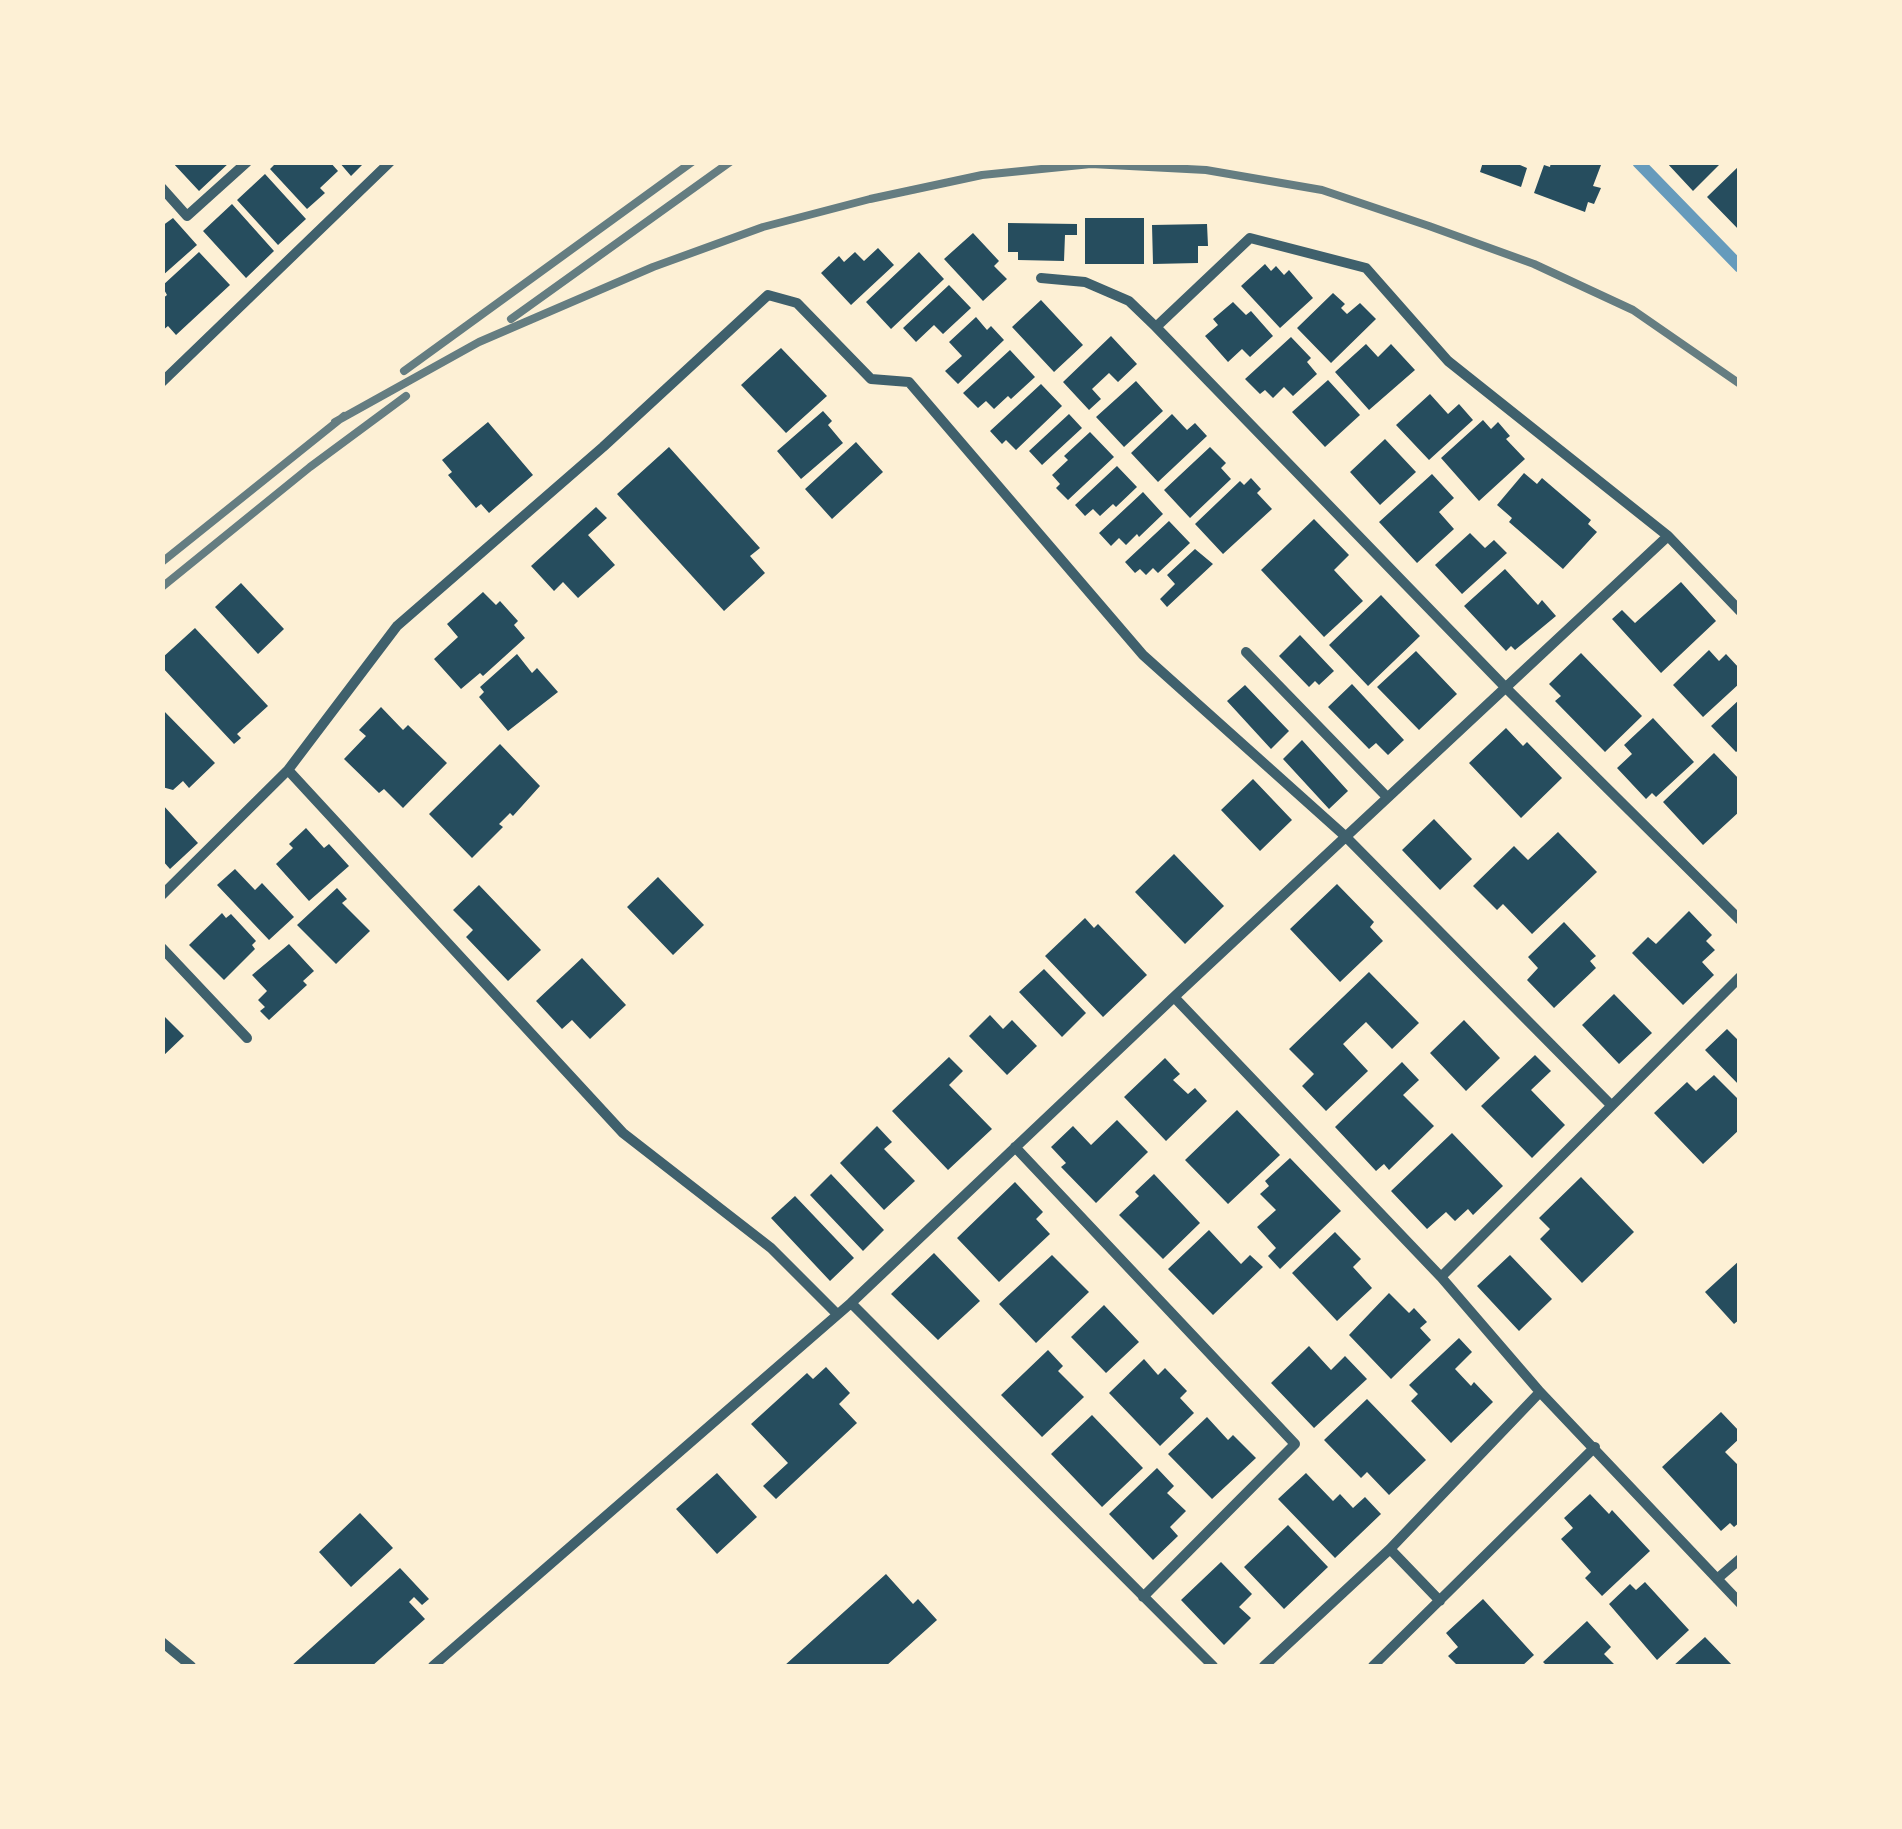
<!DOCTYPE html>
<style>
body{margin:0}
#map{position:relative;width:1902px;height:1829px;overflow:hidden;background:#fdf0d5;font-family:Montserrat,sans-serif}
canvas{display:block}
.frame{position:absolute;inset:0;border:165px solid #fdf0d5;pointer-events:none}
</style>
<div id="map">
<canvas width="1902" height="1829"></canvas>
<div class="frame"></div>
</div>
<script>
const context = document.querySelector('canvas').getContext('2d');
context.lineJoin = 'round';
const shape = rows => new Path2D(rows.map(r => 'M' + r).join(''));
function strokePath(path, color, width, dash) { context.strokeStyle = color; context.lineWidth = width; context.lineCap = dash ? 'butt' : 'round'; context.setLineDash(dash || []); context.stroke(path); }
function fill(path, color) { context.fillStyle = color; context.fill(path, 'evenodd'); }
strokePath(shape([
 [1638,162,1740,267]
]), '#669bbc', 12);
fill(shape([
 [172,162,230,162,199,191],
 [277,162,330,162,338,171,320,188,325,193,307,209,270,169],
 [339,162,365,162,351,176],
 [1483,162,1513,162,1527,168,1521,187,1480,172],
 [1551,162,1601,165,1593,186,1601,188,1594,204,1588,202,1585,212,1534,193,1544,165,1550,167],
 [1666,162,1722,162,1693,191],
 [1740,165,1740,231,1707,197],
 [265,174,306,219,278,245,237,200],
 [232,204,274,251,246,278,203,231],
 [173,218,197,245,162,276,162,226],
 [1085,218,1144,218,1144,264,1085,264],
 [1008,223,1077,224,1077,235,1065,235,1064,261,1018,260,1018,252,1008,252],
 [1207,224,1208,246,1198,246,1198,263,1153,264,1152,225],
 [973,233,999,261,994,266,1007,279,983,301,944,259],
 [878,248,894,265,851,305,821,273,839,256,844,262,855,252,864,261],
 [199,252,230,285,176,335,168,326,162,331,162,299,167,295,162,286],
 [919,252,944,279,891,329,866,302],
 [1265,264,1271,271,1276,266,1284,275,1289,270,1313,298,1280,328,1241,286],
 [949,285,971,308,943,334,934,325,916,342,903,328],
 [1333,293,1345,304,1341,308,1347,314,1360,303,1376,319,1331,363,1297,328],
 [1041,300,1083,345,1054,372,1012,327],
 [1233,302,1246,315,1251,311,1273,336,1250,357,1242,349,1228,362,1205,336,1218,325,1213,319],
 [976,317,987,330,991,326,1004,340,958,384,945,371,962,356,949,342],
 [1111,336,1137,364,1118,382,1109,373,1092,389,1101,399,1089,410,1063,382],
 [1291,337,1311,358,1307,362,1317,374,1293,396,1284,387,1273,398,1265,390,1260,394,1245,379],
 [1366,344,1378,357,1391,344,1415,370,1369,410,1335,372],
 [781,348,827,396,786,433,741,385],
 [1010,350,1035,377,1011,399,1008,396,994,409,986,401,978,408,963,393],
 [1328,380,1360,415,1325,447,1292,412],
 [1136,381,1163,411,1124,447,1096,417],
 [1041,384,1062,406,1016,450,1006,440,1002,444,990,431],
 [1430,394,1448,414,1459,404,1473,420,1429,460,1396,425],
 [823,411,832,421,828,425,843,443,801,479,777,451],
 [1069,414,1082,428,1042,465,1029,451],
 [1172,414,1187,430,1195,423,1207,436,1158,482,1131,453],
 [1483,420,1491,429,1498,422,1510,436,1506,439,1525,459,1479,501,1441,458],
 [488,422,533,475,489,513,481,504,476,508,448,475,452,472,442,460],
 [1090,432,1114,457,1068,500,1056,488,1060,484,1052,475,1068,460,1064,456],
 [1385,439,1416,472,1380,505,1350,472],
 [856,442,883,472,832,519,805,489],
 [669,447,760,548,750,556,765,573,724,611,617,494],
 [1210,447,1226,463,1221,468,1231,479,1190,518,1164,490],
 [1117,466,1137,487,1116,507,1113,504,1100,516,1093,509,1085,516,1075,505],
 [1524,473,1537,484,1542,478,1591,520,1588,524,1597,532,1563,569,1509,522,1512,518,1497,505],
 [1432,474,1454,498,1439,512,1454,529,1417,563,1379,522],
 [1251,478,1261,489,1257,493,1272,509,1223,554,1195,524,1240,481,1244,485],
 [1143,492,1163,514,1139,537,1137,534,1126,545,1119,538,1111,546,1099,533],
 [596,507,607,518,588,535,615,565,578,598,563,582,554,591,531,566],
 [1314,519,1349,555,1334,570,1363,601,1324,637,1261,570],
 [1169,521,1190,543,1158,573,1153,568,1146,575,1140,569,1135,573,1125,562],
 [1470,533,1485,548,1494,540,1507,553,1462,594,1435,565],
 [1195,549,1213,564,1167,607,1160,599,1175,584,1167,575],
 [1505,569,1538,605,1542,600,1556,616,1515,650,1511,646,1506,651,1464,606],
 [1681,582,1716,621,1661,673,1612,619,1622,610,1635,623],
 [241,583,284,629,258,654,215,607],
 [483,592,496,605,500,601,518,621,514,625,525,638,483,676,480,673,461,689,434,659,458,637,447,624],
 [1381,595,1420,636,1368,686,1329,645],
 [195,628,268,706,237,734,241,738,234,744,162,667,162,658],
 [1300,635,1334,671,1319,685,1315,681,1309,687,1279,656],
 [1709,650,1719,661,1726,654,1740,669,1740,683,1703,717,1673,685],
 [1416,651,1457,694,1419,730,1377,687],
 [1581,653,1642,716,1605,752,1555,701,1561,696,1549,684],
 [517,654,532,673,537,668,558,692,508,731,479,697,484,692,480,687],
 [1352,684,1404,740,1388,755,1376,743,1369,749,1328,707],
 [1245,685,1289,731,1271,749,1227,701],
 [1740,699,1740,749,1736,752,1711,726],
 [381,707,403,730,408,725,447,763,403,808,384,789,379,793,344,759,366,736,359,730],
 [162,709,215,763,189,788,183,781,173,790,162,787],
 [1653,718,1694,762,1656,797,1652,793,1646,799,1617,768,1632,754,1624,745],
 [1506,728,1523,746,1527,742,1562,778,1521,818,1469,763],
 [1302,740,1348,791,1329,809,1283,759],
 [500,744,540,786,513,816,510,813,499,824,503,827,472,858,429,814],
 [1714,753,1740,780,1740,811,1703,845,1663,802],
 [1253,779,1292,820,1260,851,1221,810],
 [162,804,198,843,170,869,162,860],
 [1434,819,1472,859,1440,890,1402,850],
 [306,828,324,848,329,844,349,866,309,901,276,864,293,848,289,844],
 [1558,832,1597,872,1532,934,1503,904,1497,910,1473,886,1514,846,1528,860],
 [1174,854,1224,906,1185,944,1135,892],
 [235,869,255,890,262,883,294,917,269,940,217,885],
 [658,877,704,925,673,955,627,907],
 [1337,884,1374,922,1370,927,1383,941,1340,982,1290,929],
 [479,885,541,950,508,981,466,937,473,930,453,910],
 [337,888,347,899,342,903,370,931,336,964,297,925],
 [1689,911,1712,935,1706,941,1715,950,1702,962,1714,975,1683,1005,1632,953,1648,937,1656,944],
 [222,913,226,918,231,914,256,941,252,945,255,949,224,980,189,945],
 [1085,918,1094,928,1098,924,1147,975,1103,1017,1045,956],
 [1564,922,1596,956,1590,961,1596,968,1554,1008,1527,980,1538,968,1528,957],
 [289,944,314,971,303,981,307,985,269,1020,260,1011,265,1007,258,1000,267,991,252,975],
 [582,958,626,1005,590,1039,572,1020,562,1029,536,1001],
 [1044,969,1086,1013,1062,1037,1019,992],
 [1369,972,1419,1023,1392,1049,1366,1022,1343,1044,1368,1071,1326,1111,1302,1086,1314,1074,1289,1049],
 [1614,994,1652,1033,1619,1064,1582,1025],
 [162,1014,184,1036,162,1057],
 [990,1015,1003,1029,1012,1020,1037,1046,1007,1075,969,1036],
 [1464,1020,1500,1058,1466,1091,1430,1053],
 [1727,1029,1740,1042,1740,1086,1705,1050],
 [1535,1055,1551,1071,1531,1090,1565,1125,1532,1158,1481,1106],
 [949,1057,963,1071,949,1085,992,1129,948,1170,892,1111],
 [1165,1058,1180,1074,1173,1080,1188,1094,1195,1088,1207,1101,1166,1141,1124,1097],
 [1402,1062,1419,1080,1403,1095,1434,1126,1389,1170,1384,1164,1376,1171,1335,1127],
 [1714,1075,1740,1101,1740,1129,1703,1164,1654,1113,1687,1082,1696,1091],
 [1237,1110,1280,1155,1228,1204,1185,1160],
 [1117,1120,1148,1152,1096,1203,1061,1167,1066,1163,1051,1147,1073,1126,1091,1145],
 [877,1126,892,1142,884,1149,915,1181,884,1210,840,1163],
 [1452,1133,1503,1186,1473,1215,1468,1209,1455,1221,1446,1212,1427,1229,1391,1191],
 [1290,1158,1341,1211,1280,1269,1268,1256,1276,1248,1257,1227,1276,1210,1260,1194,1269,1186,1265,1181],
 [831,1174,884,1230,863,1251,810,1195],
 [1154,1174,1200,1223,1163,1259,1119,1215,1139,1196,1135,1192],
 [1581,1177,1634,1232,1582,1283,1540,1239,1550,1229,1539,1218],
 [1015,1182,1043,1212,1036,1219,1050,1234,999,1282,957,1238],
 [795,1196,854,1258,830,1281,771,1218],
 [1209,1230,1241,1264,1250,1255,1263,1267,1213,1315,1168,1269],
 [1335,1232,1361,1259,1353,1267,1372,1288,1337,1321,1292,1273],
 [934,1253,980,1301,938,1340,891,1294],
 [1052,1255,1089,1292,1036,1343,999,1304],
 [1510,1255,1552,1299,1519,1331,1477,1286],
 [1740,1260,1740,1319,1734,1324,1705,1292],
 [1389,1293,1409,1313,1414,1308,1427,1322,1420,1328,1431,1340,1391,1379,1349,1335],
 [1104,1305,1139,1342,1106,1373,1071,1337],
 [1459,1338,1472,1352,1455,1369,1471,1386,1474,1382,1493,1402,1451,1443,1411,1401,1418,1394,1409,1385],
 [1309,1346,1331,1370,1345,1356,1367,1379,1314,1428,1271,1383],
 [1048,1350,1063,1366,1058,1371,1084,1397,1042,1437,1001,1395],
 [1144,1359,1158,1375,1165,1368,1187,1391,1180,1398,1194,1413,1160,1446,1109,1393],
 [826,1367,850,1393,839,1404,857,1423,776,1499,763,1486,788,1463,751,1424,807,1373,813,1379],
 [1367,1399,1426,1460,1389,1495,1367,1472,1361,1478,1324,1440],
 [1721,1412,1740,1432,1740,1438,1725,1452,1740,1467,1740,1522,1734,1527,1730,1523,1721,1531,1662,1467],
 [1092,1415,1143,1468,1102,1507,1051,1454],
 [1207,1417,1228,1440,1233,1435,1256,1458,1212,1499,1168,1454],
 [1157,1468,1174,1486,1167,1493,1186,1511,1170,1527,1178,1536,1153,1560,1109,1514],
 [717,1473,757,1517,717,1554,676,1509],
 [1306,1473,1333,1501,1340,1494,1353,1508,1365,1497,1381,1514,1335,1558,1278,1499],
 [1590,1494,1609,1514,1612,1510,1650,1551,1602,1596,1585,1578,1591,1572,1561,1539,1573,1528,1564,1518],
 [360,1513,393,1548,351,1587,319,1552],
 [1288,1525,1328,1567,1284,1609,1244,1567],
 [1221,1562,1252,1594,1239,1607,1251,1618,1224,1645,1181,1600],
 [400,1568,429,1599,422,1605,414,1597,409,1602,425,1619,372,1666,291,1666],
 [886,1574,913,1604,918,1599,937,1620,886,1666,784,1666],
 [1645,1582,1689,1630,1657,1660,1609,1604,1630,1584,1636,1590],
 [1483,1599,1534,1655,1522,1666,1458,1666,1448,1656,1458,1647,1446,1633],
 [1587,1621,1611,1647,1604,1654,1616,1666,1547,1666,1543,1662],
 [1705,1637,1733,1666,1673,1666]
]), '#264d5e');
strokePath(shape([
 [162,188,187,216,247,162],
 [1041,278,1085,282,1129,301,1156,327],
 [162,382,390,162],
 [1668,536,1448,361,1366,268,1250,238,1156,327,1506,688,1740,920],
 [1246,652,1387,797],
 [288,770,623,1133,771,1248,837,1314],
 [162,895,288,770,397,626,603,447,768,295,797,303,871,379,909,382,1143,655,1345,836,1611,1105],
 [162,948,247,1038],
 [1174,997,1441,1277,1540,1392,1740,1603],
 [1015,1147,1295,1444,1143,1597],
 [1441,1277,1740,977],
 [851,1303,1213,1666],
 [1390,1549,1440,1601],
 [1717,1579,1740,1559],
 [162,1642,191,1666],
 [433,1666,851,1303,1174,997,1668,536,1740,611],
 [1264,1666,1390,1549,1540,1392],
 [1373,1666,1595,1447]
]), '#3f606c', 10);
strokePath(shape([
 [511,319,730,162],
 [404,371,692,162],
 [335,422,479,342,653,267,763,227,870,199,982,175,1091,164,1206,170,1322,190,1429,226,1534,264,1633,310,1740,384],
 [162,562,344,416],
 [162,587,310,467,406,396]
]), '#657d81', 8);
</script>
